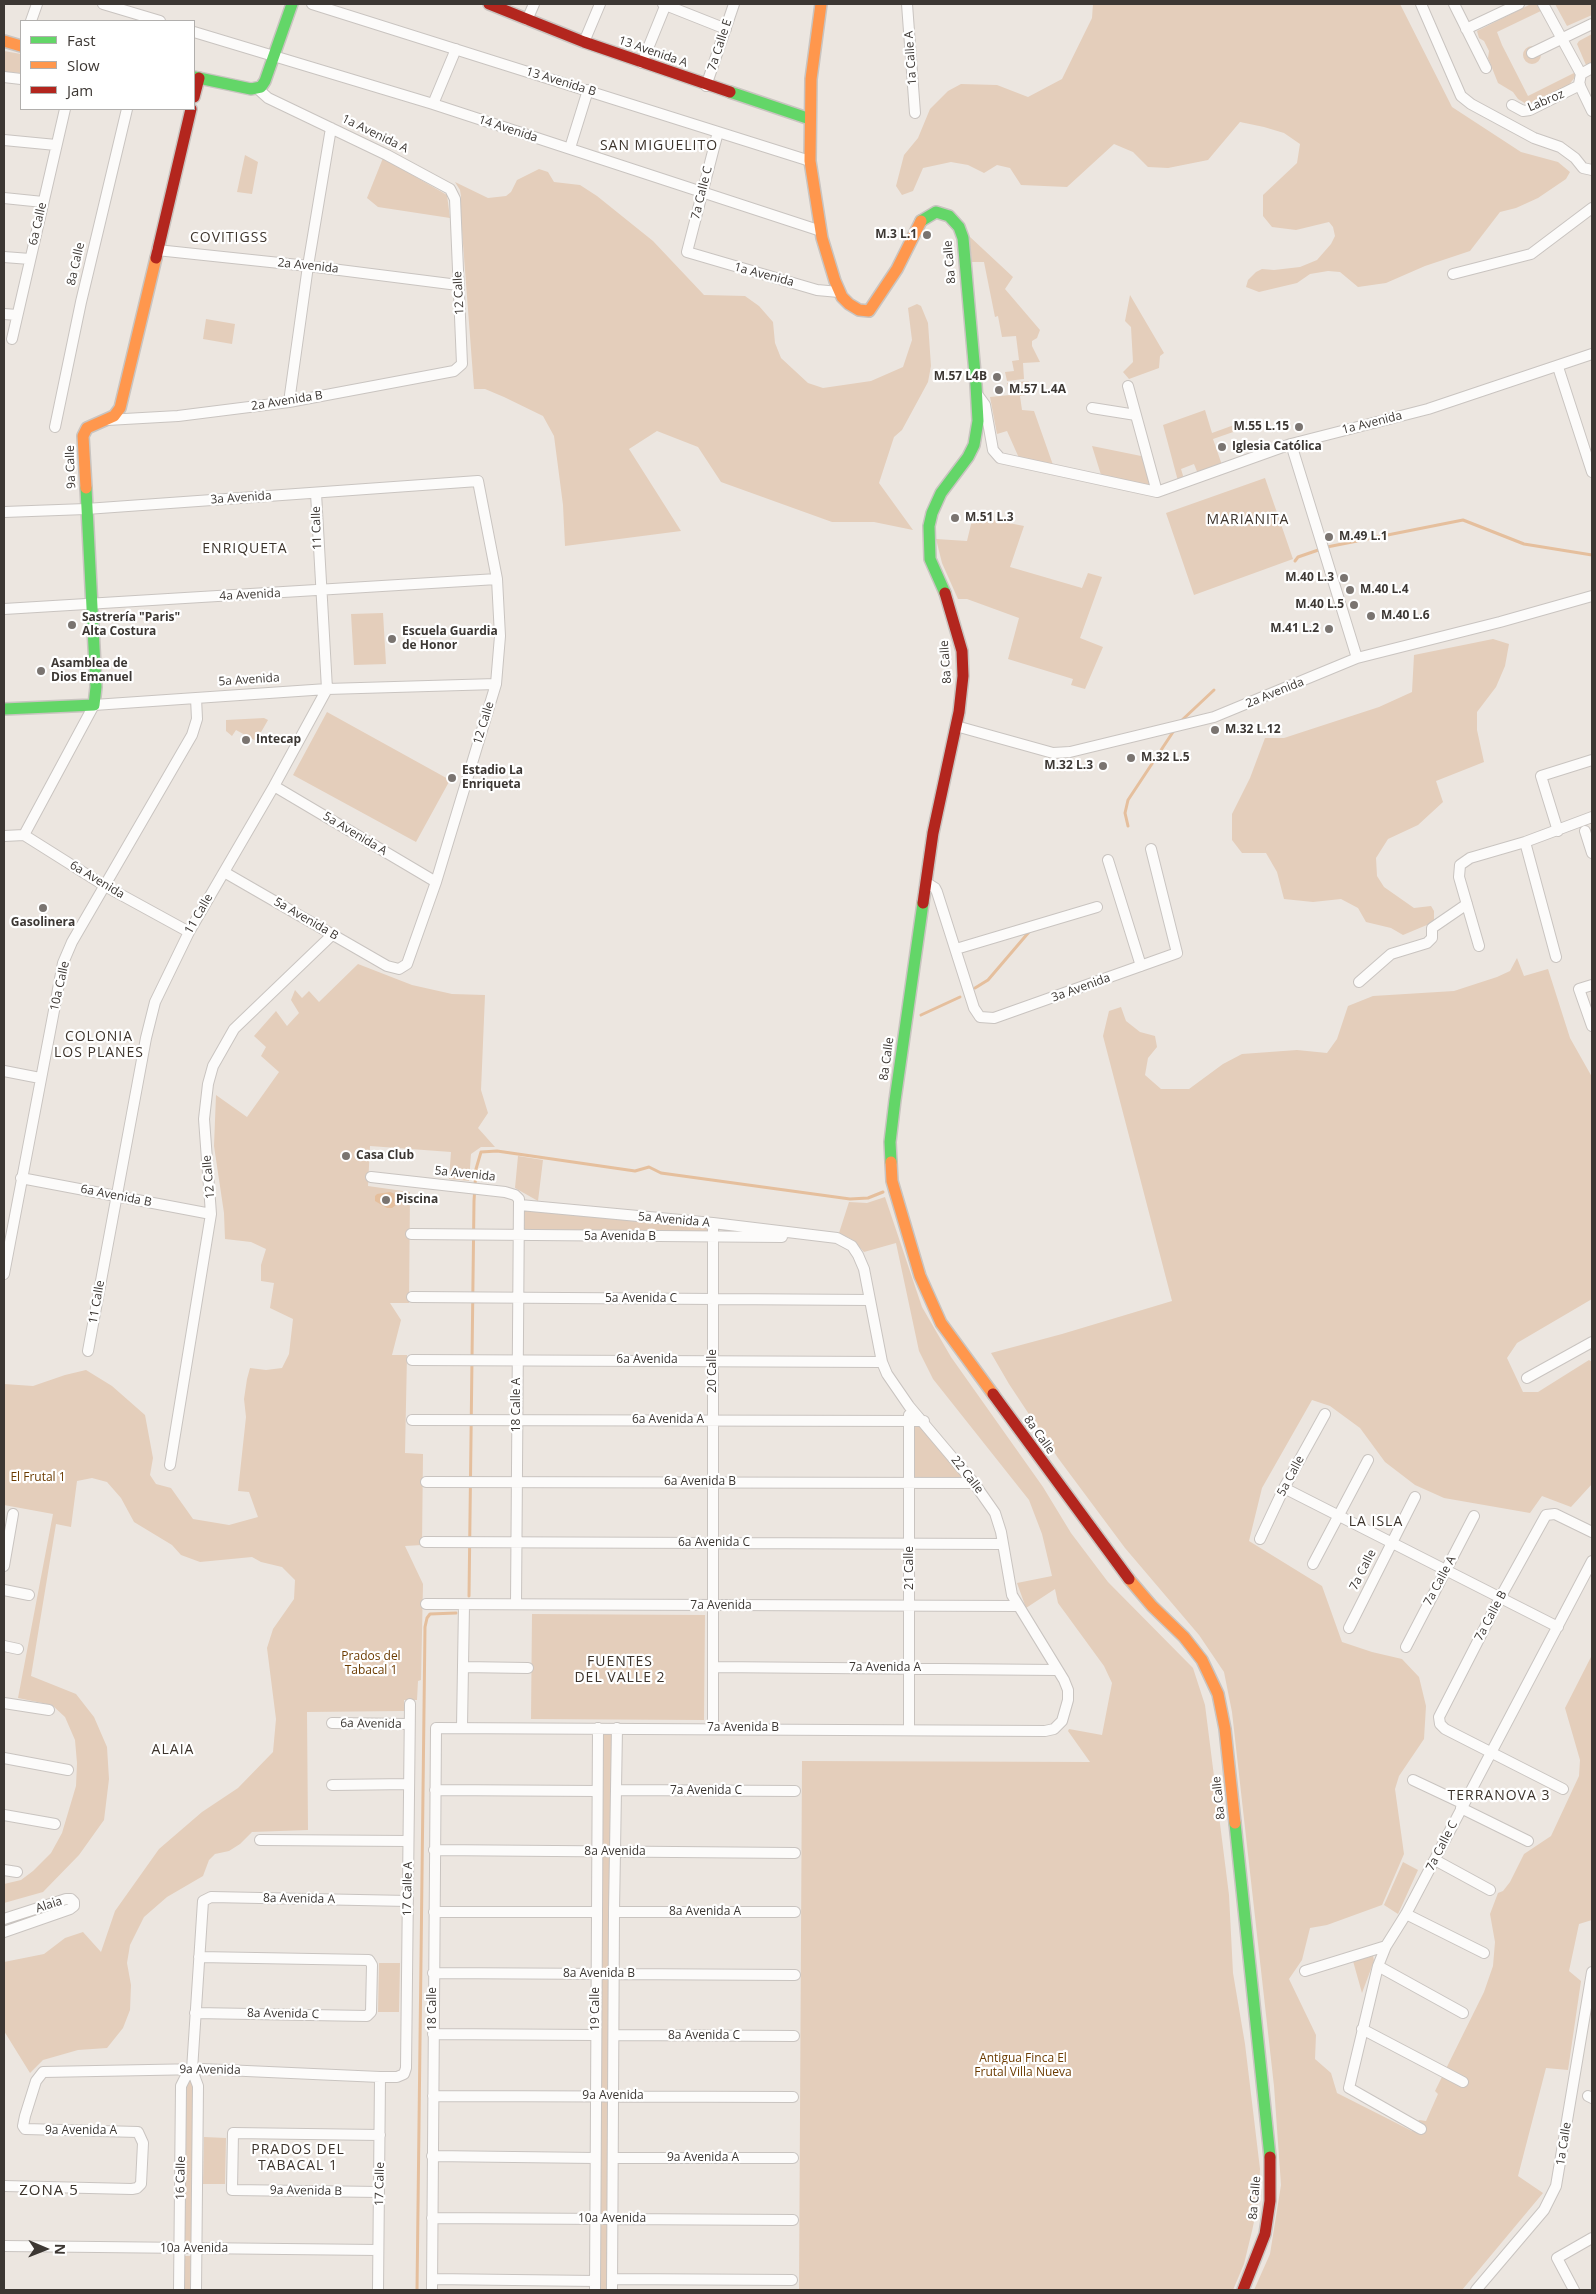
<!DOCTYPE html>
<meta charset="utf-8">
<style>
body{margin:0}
#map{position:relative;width:1596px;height:2294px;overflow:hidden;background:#ece6e0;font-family:"Open Sans",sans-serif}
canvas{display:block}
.frame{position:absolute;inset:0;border:5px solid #3c3733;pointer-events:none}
.legend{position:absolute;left:20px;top:20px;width:175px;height:90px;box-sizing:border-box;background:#fff;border:1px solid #b1afad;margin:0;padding:6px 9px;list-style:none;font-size:15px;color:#3c3733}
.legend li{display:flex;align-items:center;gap:10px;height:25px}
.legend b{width:25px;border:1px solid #b1afad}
.north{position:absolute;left:20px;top:2224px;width:50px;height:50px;-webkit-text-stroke:4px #fff;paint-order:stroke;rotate:91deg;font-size:14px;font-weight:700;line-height:20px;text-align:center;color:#3c3733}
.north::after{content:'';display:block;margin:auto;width:18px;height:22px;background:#3c3733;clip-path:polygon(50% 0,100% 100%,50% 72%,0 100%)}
</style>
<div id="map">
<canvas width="1596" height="2294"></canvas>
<div class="frame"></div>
<ul class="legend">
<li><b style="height:6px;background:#63d668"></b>Fast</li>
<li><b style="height:6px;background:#ff974d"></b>Slow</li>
<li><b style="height:6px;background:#b3261e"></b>Jam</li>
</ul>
<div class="north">N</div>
</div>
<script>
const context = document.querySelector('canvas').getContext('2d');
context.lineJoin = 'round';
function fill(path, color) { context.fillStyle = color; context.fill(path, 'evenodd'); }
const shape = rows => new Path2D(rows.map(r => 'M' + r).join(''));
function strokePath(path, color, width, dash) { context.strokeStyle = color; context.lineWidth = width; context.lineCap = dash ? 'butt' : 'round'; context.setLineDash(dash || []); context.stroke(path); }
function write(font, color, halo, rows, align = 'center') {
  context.font = font + ' "Open Sans",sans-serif'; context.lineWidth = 4.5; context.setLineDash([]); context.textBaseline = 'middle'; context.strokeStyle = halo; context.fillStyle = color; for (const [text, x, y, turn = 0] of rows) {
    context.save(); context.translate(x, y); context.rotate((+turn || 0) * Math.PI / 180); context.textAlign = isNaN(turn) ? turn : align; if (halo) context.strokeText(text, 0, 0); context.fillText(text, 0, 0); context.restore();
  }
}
fill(shape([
 [1093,4,1400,4,1452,107,1521,152,1558,162,1570,172,1566,179,1538,198,1516,208,1500,212,1470,251,1425,266,1386,283,1358,287,1340,272,1328,271,1310,274,1297,283,1259,292,1246,287,1248,280,1256,272,1262,269,1274,270,1300,267,1317,260,1331,244,1335,236,1333,227,1329,222,1296,230,1272,227,1263,216,1263,195,1297,163,1300,144,1284,133,1264,127,1240,122,1208,160,1168,168,1148,167,1133,152,1114,144,1067,187,1021,185,1010,168,997,165,984,173,968,165,951,162,923,168,913,191,902,195,896,186,904,155,918,138,930,109,948,91,961,84,997,85,1028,97,1062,79,1092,18],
 [1531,4,1540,4,1545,9,1497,32,1502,45,1528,96,1576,72,1575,77,1569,85,1528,105,1518,99,1513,92,1498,83,1488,58,1489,51,1484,41,1479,38,1477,31],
 [1555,4,1592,4,1592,15,1567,26],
 [1592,34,1592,64,1586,65,1577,44,1579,41],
 '1523 55a9 9 0 1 1 18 0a9 9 0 1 1-18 0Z',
 [4,51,21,54,21,73,4,72],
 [245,155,258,162,252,194,237,192],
 [383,158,447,195,450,218,378,207,367,198],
 [539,169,548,172,554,182,580,185,597,196,653,241,704,295,745,296,759,306,773,322,775,343,781,358,808,383,823,388,871,381,903,367,912,340,908,308,917,304,921,306,928,323,931,366,928,382,902,430,894,437,879,483,913,530,874,522,832,522,721,482,698,447,657,431,629,449,681,531,565,546,563,505,554,436,543,416,504,397,485,389,474,389,460,204,461,196,460,190,455,182,488,198,506,196,511,192,517,180],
 [969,236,1013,277,1005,289,1040,330,1037,338,1032,341,1032,346,1040,362,1023,363,1024,379,1007,381,1005,372,1014,371,1012,361,1019,360,1016,336,1002,337,998,316,995,317,984,262,972,262],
 [1130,295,1164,353,1160,356,1159,368,1129,379,1123,372,1133,362,1131,327,1125,321],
 [206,319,235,324,232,344,203,339],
 [1029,381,1031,394,1020,396,1022,410,1034,411,1053,465,1019,458,1007,431,997,434,990,397,1010,395,1007,383],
 [1205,410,1212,433,1234,425,1236,431,1213,439,1222,465,1198,474,1194,464,1181,469,1184,479,1178,481,1163,425],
 [1092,446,1146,457,1154,489,1102,478],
 [1265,478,1293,559,1194,595,1166,513],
 [973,516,1024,526,1010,567,1082,588,1088,573,1102,577,1080,638,1103,647,1085,689,1071,685,1073,679,1008,659,1019,618,967,599,958,599,942,563,936,539,967,541],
 [383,613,386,664,354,665,351,614],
 [1493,639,1509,644,1505,666,1496,687,1477,712,1477,730,1484,762,1436,781,1443,802,1418,825,1388,839,1376,858,1377,876,1384,887,1414,908,1431,906,1434,911,1434,922,1403,935,1391,928,1366,922,1358,908,1341,899,1313,902,1284,899,1277,872,1266,853,1242,853,1232,840,1232,814,1250,778,1265,738,1284,738,1379,707,1412,692,1414,655],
 [327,712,450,780,416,842,293,775],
 [264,718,268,720,256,741,236,730,232,736,226,731,226,720],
 [1517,958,1524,976,1548,969,1570,1038,1592,1077,1592,1299,1517,1343,1507,1358,1523,1392,1538,1392,1589,1360,1592,1362,1592,1484,1571,1507,1542,1496,1530,1513,1444,1498,1415,1485,1385,1462,1360,1428,1330,1406,1312,1400,1262,1488,1249,1541,1322,1586,1342,1642,1372,1652,1402,1659,1419,1677,1426,1706,1424,1739,1399,1776,1395,1789,1404,1854,1382,1905,1327,1925,1310,1928,1302,1960,1289,1979,1316,2035,1315,2059,1331,2073,1337,2093,1412,2131,1419,2120,1426,2121,1438,2094,1435,2091,1484,1992,1493,1966,1495,1942,1490,1914,1498,1893,1503,1891,1510,1882,1524,1854,1551,1836,1579,1776,1580,1760,1565,1708,1592,1655,1592,1920,1579,1924,1569,1971,1581,1981,1568,2070,1546,2068,1518,2176,1543,2193,1462,2290,1254,2290,1270,2254,1281,2185,1274,2086,1232,1712,1224,1672,1199,1635,1125,1548,1058,1458,1009,1384,991,1353,1062,1334,1172,1301,1103,1036,1109,1011,1121,1007,1126,1021,1140,1032,1155,1036,1157,1047,1148,1058,1145,1075,1161,1089,1189,1089,1223,1064,1242,1054,1297,1050,1327,1053,1337,1039,1348,1006,1373,996,1454,991,1497,977,1510,971],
 [358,964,412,985,452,994,485,995,481,1090,488,1113,478,1128,495,1147,481,1147,471,1154,469,1181,449,1179,451,1152,370,1146,368,1186,410,1192,409,1303,390,1303,401,1320,392,1355,407,1355,405,1453,423,1454,422,1545,405,1546,423,1584,421,1680,418,1681,417,1700,404,1700,404,1711,307,1712,308,1830,252,1832,240,1844,229,1851,215,1854,209,1860,203,1876,167,1897,144,1917,130,1945,127,1963,131,1985,130,2010,123,2028,107,2048,78,2050,43,2060,30,2073,4,2031,4,1962,44,1954,65,1938,83,1932,101,1952,115,1911,159,1849,202,1812,238,1788,273,1752,276,1719,267,1648,273,1629,294,1599,295,1580,282,1567,261,1562,252,1557,200,1562,181,1555,172,1545,134,1522,121,1498,107,1482,92,1478,77,1481,71,1527,56,1524,31,1676,76,1694,94,1717,107,1747,109,1779,104,1820,79,1855,43,1892,4,1903,4,1884,21,1880,33,1871,51,1853,62,1833,76,1786,77,1763,75,1740,65,1717,52,1705,18,1698,53,1514,4,1505,4,1384,33,1386,65,1375,86,1370,112,1386,145,1415,153,1458,150,1475,156,1484,171,1488,193,1519,229,1525,258,1517,249,1492,238,1491,246,1417,244,1399,247,1379,250,1368,266,1370,282,1368,289,1354,293,1319,270,1308,274,1283,261,1281,261,1265,266,1249,251,1242,225,1239,224,1213,214,1146,216,1095,247,1117,279,1072,261,1056,266,1047,254,1036,276,1011,287,1026,299,1013,291,1000,295,990,302,998,309,991,319,1002],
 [518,1156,543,1160,538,1201,515,1188],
 [885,1197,922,1307,951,1357,1043,1487,1071,1533,1108,1582,1193,1668,1205,1705,1229,1895,1233,1973,1245,2044,1260,2169,1258,2203,1252,2231,1244,2264,1233,2290,799,2290,802,1761,1090,1762,1068,1731,1069,1729,1102,1735,1112,1683,1104,1666,1058,1603,1055,1589,1026,1608,1017,1583,1052,1576,1042,1534,1029,1500,933,1379,919,1351,896,1243,864,1252,853,1240,839,1233,849,1202,867,1203],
 [520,1205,713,1223,713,1237,519,1237],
 [909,1421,924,1421,974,1483,910,1482],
 [532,1614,705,1615,704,1720,531,1719],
 [598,1728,617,1728,612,2290,595,2290],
 [1403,1862,1418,1870,1398,1914,1384,1905],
 [1373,1955,1374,1961,1362,1993,1353,1961],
 [379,1963,400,1963,399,2012,378,2012],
 [186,2082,193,2082,191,2242,183,2242],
 [204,2137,226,2138,225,2184,203,2184],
 [183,2256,191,2256,190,2290,182,2290]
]), '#e4cebb');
fill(shape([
 [390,1192,395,1194,397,1199,397,1204,392,1208,387,1208,375,1201,375,1196,377,1194]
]), '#e5bf9d');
strokePath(shape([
 [1295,561,1298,557,1327,547,1463,520,1524,544,1592,555],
 [1180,722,1214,690],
 [1128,826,1125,813,1128,800,1175,729],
 [975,988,988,980,1029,932],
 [921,1015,960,997],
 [469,1596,474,1201,476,1169,481,1152,497,1151,635,1171,649,1167,661,1173,850,1199,868,1198,883,1192],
 [417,2290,425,1627,427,1618,430,1614,456,1613]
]), '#e5bf9d', 3);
const street = shape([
 [103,4,160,21],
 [312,4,810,161],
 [663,4,726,29],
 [907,4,915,113],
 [1421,4,1461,96,1471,104,1534,138,1560,147,1575,158,1583,168,1592,170],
 [1454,4,1486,68],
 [1543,4,1581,74,1579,84,1592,111],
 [527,20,534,4],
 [31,21,37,4],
 [1466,29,1519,4],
 [194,32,433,104,821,231],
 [584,42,600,4],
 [1532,53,1592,24],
 [642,63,666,4],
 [1581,74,1592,68],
 [4,77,21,79],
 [706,86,734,4],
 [433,104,456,49],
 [1512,105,1523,111,1530,110,1580,85],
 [718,132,687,252,817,290,839,292],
 [4,140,56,145],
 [570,148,588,90],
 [4,198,43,202],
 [157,250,308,266,458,285],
 [4,257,30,259],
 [1453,274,1531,254,1592,208],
 [4,314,17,315],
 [12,339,65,109],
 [1558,367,1592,472],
 [1128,386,1157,492],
 [977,394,985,405,993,450,1000,458,1157,492,1291,444,1428,409,1592,354],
 [289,402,308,266,331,128],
 [1092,408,1136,415],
 [107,420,178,416,289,402,454,371,462,364,455,199,450,189,387,155,268,98,258,89],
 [55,427,81,302,127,109],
 [1291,444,1357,658],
 [4,512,86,509,478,481,497,579,500,636,496,684,436,882,407,964,399,969,387,966,224,872],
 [4,609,497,579],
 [956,726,1053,753,1070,752,1214,717,1357,658,1500,622,1592,596],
 [274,786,436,882],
 [1558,831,1541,776,1592,760],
 [1585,831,1592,853],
 [24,835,94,705,327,689,496,684],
 [4,836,24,835,105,886,189,932],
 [1525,842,1556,957],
 [1108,860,1141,966],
 [927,883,935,888,937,892,974,1008,980,1017,994,1018,1177,953,1151,849],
 [1479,946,1459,877,1460,865,1470,858,1525,842,1592,817],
 [956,949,1097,907],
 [1359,982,1391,954,1427,943,1432,938,1432,928,1467,904],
 [1592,985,1579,989,1592,1026],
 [4,1071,40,1078],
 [371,1177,505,1192,515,1195,519,1199,516,1604],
 [21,1178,211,1214],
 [713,1223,713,1728],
 [411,1234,782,1237],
 [4,1274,63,963,72,942,192,735,197,719,196,698],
 [412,1297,870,1300],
 [88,1351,146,1038,155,1002,189,932,274,786,327,689,316,493],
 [412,1360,882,1362],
 [1527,1378,1592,1342],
 [412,1420,924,1421],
 [170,1465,211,1214,204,1119,208,1084,213,1066,234,1029,333,934],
 [426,1482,974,1483],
 [1284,1488,1558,1627],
 [1260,1539,1284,1488,1325,1414],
 [425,1542,1003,1544],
 [1313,1564,1368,1460],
 [4,1566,13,1514],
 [4,1590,29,1595],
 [426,1604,1017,1606],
 [1349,1628,1415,1497],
 [4,1646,18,1649],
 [1406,1647,1474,1516],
 [463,1667,528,1668],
 [713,1667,1057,1670],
 [4,1703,49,1710],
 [332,1723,409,1724],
 [462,1727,464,1605],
 [909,1729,909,1415],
 [4,1758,68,1770],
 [1413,1780,1464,1804],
 [332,1785,409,1784],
 [1563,1789,1445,1729,1440,1724,1439,1717,1500,1598,1546,1515,1555,1514,1592,1532],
 [435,1790,597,1791],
 [617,1790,795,1791],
 [1461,1808,1528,1841],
 [4,1815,55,1824],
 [260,1840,408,1841],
 [434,1850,795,1853],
 [1435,1860,1490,1890],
 [4,1870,17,1872],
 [434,1912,595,1912],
 [614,1912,795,1912],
 [1406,1914,1484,1953],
 [4,1919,66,1899,71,1899,74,1902,74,1906,70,1909,4,1932],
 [1378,1966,1463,2013],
 [1305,1971,1386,1946],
 [433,1973,795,1975],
 [195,2013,367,2016,371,2012,372,1965,369,1960,199,1957],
 [1362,2029,1463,2082],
 [433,2034,596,2035],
 [614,2035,794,2036],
 [433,2096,793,2097],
 [1588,2096,1592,2098],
 [1421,2129,1349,2088,1378,1966,1386,1946,1406,1914,1592,1561],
 [432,2156,595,2158],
 [613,2158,793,2158],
 [4,2186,132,2189,137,2188,141,2184,143,2143,138,2132,25,2129,23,2126,25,2116,36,2081,43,2072,202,2069,380,2077,397,2077,404,2074,406,2068,410,1704],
 [379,2192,232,2190,233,2133,380,2135],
 [432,2218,793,2220],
 [4,2246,378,2250],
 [432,2279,595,2281],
 [612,2279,792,2280],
 [179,2290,181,2086,185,2078,192,2070],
 [196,2290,198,2086,192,2070,203,1901,211,1897,408,1901],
 [378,2290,380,2077],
 [432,2290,436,1728,1045,1731,1054,1729,1062,1721,1068,1700,1068,1690,1064,1680,1012,1595,1001,1532,995,1513,974,1483,909,1406,887,1374,882,1362,864,1269,858,1255,852,1246,837,1238,713,1223,520,1205],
 [595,2290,598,1728],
 [612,2290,614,1912,617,1728],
 [1476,2290,1544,2210,1556,2186,1592,1972],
 [1574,2290,1557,2258,1592,2238]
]);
const fast = shape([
 [194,77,251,89,261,87,265,81,292,4],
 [730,92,810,119],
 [921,221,936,212,949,216,959,227,963,238,976,385,978,421,974,445,968,457,941,493,932,513,929,526,930,559,945,593],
 [4,709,94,705,96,687,86,488],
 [891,1162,890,1142,895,1100,923,903],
 [1235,1823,1270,2157]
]);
const slow = shape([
 [821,4,811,79,810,161,822,238,835,281,842,297,849,304,859,310,869,311,897,269,921,221],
 [4,41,21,46],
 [86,488,83,436,87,428,114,416,120,408,156,258],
 [891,1162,892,1181,920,1276,941,1323,993,1394],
 [1129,1579,1152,1606,1184,1637,1202,1660,1218,1694,1225,1729,1235,1823]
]);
const jam = shape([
 [489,4,584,42,730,92],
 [194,97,199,78],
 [156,258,191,109],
 [923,903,933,833,959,712,963,676,962,651,945,593],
 [993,1394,1129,1579],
 [1243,2290,1265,2234,1270,2201,1270,2157]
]);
strokePath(street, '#c9c4c0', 12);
strokePath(fast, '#c9c4c0', 14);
strokePath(slow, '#c9c4c0', 14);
strokePath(jam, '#c9c4c0', 14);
strokePath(street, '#fcfbfa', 10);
strokePath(fast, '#63d668', 11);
strokePath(slow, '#ff974d', 11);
strokePath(jam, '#b3261e', 11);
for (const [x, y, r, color] of [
 [927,235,5,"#7a7470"],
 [997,377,5,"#7a7470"],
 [999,390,5,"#7a7470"],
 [1299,427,5,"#7a7470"],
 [1222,447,5,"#7a7470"],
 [955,518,5,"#7a7470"],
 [1329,537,5,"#7a7470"],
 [1344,578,5,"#7a7470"],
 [1350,590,5,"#7a7470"],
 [1354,605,5,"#7a7470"],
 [1371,616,5,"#7a7470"],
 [72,625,5,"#7a7470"],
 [1329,629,5,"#7a7470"],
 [392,639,5,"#7a7470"],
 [41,671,5,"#7a7470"],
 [1215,730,5,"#7a7470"],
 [246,740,5,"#7a7470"],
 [1131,758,5,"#7a7470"],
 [1103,766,5,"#7a7470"],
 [452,778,5,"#7a7470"],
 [43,908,5,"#7a7470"],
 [346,1156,5,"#7a7470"],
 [386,1200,5,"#7a7470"]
]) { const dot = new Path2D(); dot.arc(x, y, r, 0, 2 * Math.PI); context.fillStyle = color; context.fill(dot); strokePath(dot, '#fff', 2); }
write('12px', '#3c3733', '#fff', [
 ["7a Calle E",720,45,-72],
 ["13 Avenida A",653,52,19],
 ["1a Calle A",911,58,-94],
 ["13 Avenida B",561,82,17],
 ["Labroz",1546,101,-23],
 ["14 Avenida",508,129,18],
 ["1a Avenida A",375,134,26],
 ["7a Calle C",702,193,-76],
 ["6a Calle",38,224,-77],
 ["8a Calle",950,262,-95],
 ["8a Calle",76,264,-77],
 ["2a Avenida",308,266,6],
 ["1a Avenida",764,275,15],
 ["12 Calle",459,293,-93],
 ["2a Avenida B",287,401,-9],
 ["1a Avenida",1372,423,-14],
 ["9a Calle",71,467,-92],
 ["3a Avenida",241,498,-4],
 ["11 Calle",317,528,-92],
 ["4a Avenida",250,595,-3],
 ["8a Calle",946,662,-94],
 ["5a Avenida",249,680,-4],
 ["2a Avenida",1275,693,-22],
 ["12 Calle",484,723,-73],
 ["5a Avenida A",355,834,31],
 ["6a Avenida",97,880,31],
 ["11 Calle",199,914,-60],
 ["5a Avenida B",306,919,30],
 ["10a Calle",60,986,-77],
 ["3a Avenida",1081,988,-20],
 ["8a Calle",887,1059,-82],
 ["5a Avenida",465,1174,6],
 ["12 Calle",209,1177,-95],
 ["6a Avenida B",116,1196,11],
 ["5a Avenida A",674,1220,5],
 ["5a Avenida B",620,1237],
 ["5a Avenida C",641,1299],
 ["11 Calle",97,1302,-80],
 ["6a Avenida",647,1360],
 ["20 Calle",713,1371,-90],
 ["18 Calle A",517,1405,-90],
 ["6a Avenida A",668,1420],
 ["8a Calle",1039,1435,54],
 ["22 Calle",967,1475,52],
 ["5a Calle",1291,1476,-62],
 ["6a Avenida B",700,1482],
 ["6a Avenida C",714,1543],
 ["21 Calle",910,1568,-90],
 ["7a Calle",1363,1570,-63],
 ["7a Calle A",1440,1581,-62],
 ["7a Avenida",721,1606],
 ["7a Calle B",1491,1616,-62],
 ["7a Avenida A",885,1668],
 ["6a Avenida",371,1724,1],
 ["7a Avenida B",743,1728],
 ["7a Avenida C",706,1791],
 ["8a Calle",1219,1798,-96],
 ["7a Calle C",1442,1846,-63],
 ["8a Avenida",615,1852],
 ["17 Calle A",408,1889,-89],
 ["8a Avenida A",299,1899,1],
 ["Alaia",49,1905,-18],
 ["8a Avenida A",705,1912],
 ["8a Avenida B",599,1974],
 ["18 Calle",433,2009,-90],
 ["19 Calle",596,2009,-90],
 ["8a Avenida C",283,2014,1],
 ["8a Avenida C",704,2036],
 ["9a Avenida",210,2070,1],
 ["9a Avenida",613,2096],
 ["9a Avenida A",81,2131],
 ["1a Calle",1564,2144,-81],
 ["9a Avenida A",703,2158],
 ["16 Calle",181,2178,-89],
 ["17 Calle",380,2184,-89],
 ["9a Avenida B",306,2191,1],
 ["8a Calle",1255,2198,-85],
 ["10a Avenida",612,2219],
 ["10a Avenida",194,2249]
]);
write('bold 12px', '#3c3733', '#fff', [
 ["M.3 L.1",917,235,"right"],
 ["M.57 L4B",987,377,"right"],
 ["M.57 L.4A",1009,390],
 ["M.55 L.15",1289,427,"right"],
 ["Iglesia Católica",1232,447],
 ["M.51 L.3",965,518],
 ["M.49 L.1",1339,537],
 ["M.40 L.3",1334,578,"right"],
 ["M.40 L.4",1360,590],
 ["M.40 L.5",1344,605,"right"],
 ["M.40 L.6",1381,616],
 ["Sastrería \"Paris\"",82,618],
 ["Alta Costura",82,632],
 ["M.41 L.2",1319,629,"right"],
 ["Escuela Guardia",402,632],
 ["de Honor",402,646],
 ["Asamblea de",51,664],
 ["Dios Emanuel",51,678],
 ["M.32 L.12",1225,730],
 ["Intecap",256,740],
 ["M.32 L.5",1141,758],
 ["M.32 L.3",1093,766,"right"],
 ["Estadio La",462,771],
 ["Enriqueta",462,785],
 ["Gasolinera",43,923,"center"],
 ["Casa Club",356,1156],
 ["Piscina",396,1200]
], 'left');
write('12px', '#6b3b00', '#fff', [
 ["El Frutal 1",38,1478],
 ["Prados del",371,1657],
 ["Tabacal 1",371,1671],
 ["Antigua Finca El",1023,2059],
 ["Frutal Villa Nueva",1023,2073]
]);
context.letterSpacing = '1px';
write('14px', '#3c332b', '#fff', [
 ["SAN MIGUELITO",659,146],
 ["COVITIGSS",229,238],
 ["MARIANITA",1248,520],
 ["ENRIQUETA",245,549],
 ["COLONIA",99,1037],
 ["LOS PLANES",99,1053],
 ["LA ISLA",1376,1522],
 ["FUENTES",620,1662],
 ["DEL VALLE 2",620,1678],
 ["ALAIA",173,1750],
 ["TERRANOVA 3",1499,1796],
 ["PRADOS DEL",298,2150],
 ["TABACAL 1",298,2166]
]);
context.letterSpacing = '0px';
context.letterSpacing = '1px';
write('15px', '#3c332b', '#fff', [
 ["ZONA 5",49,2191]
]);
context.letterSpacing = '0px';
</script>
